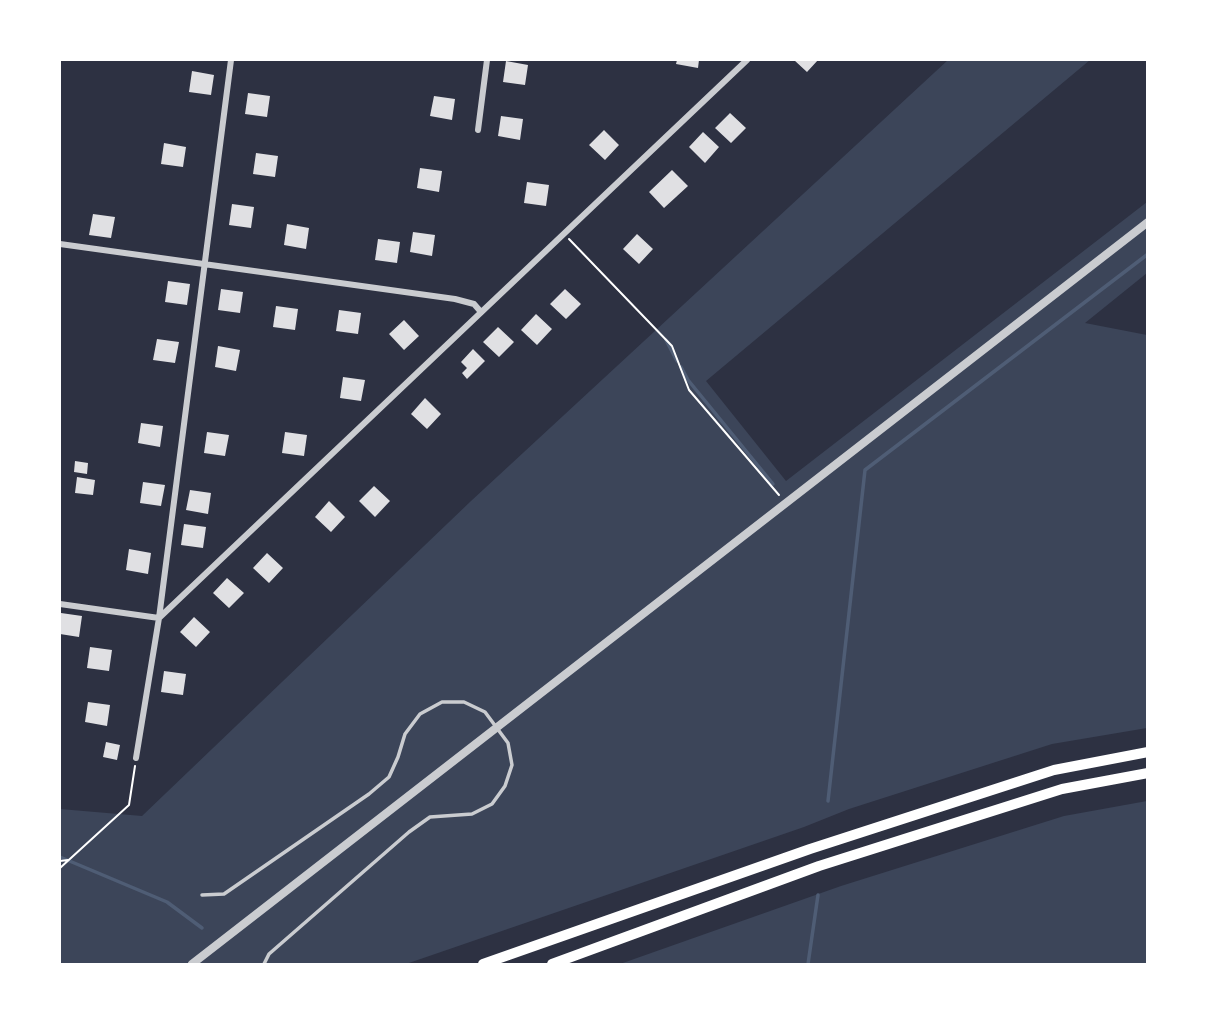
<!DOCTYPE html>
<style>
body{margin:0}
#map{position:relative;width:1207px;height:1024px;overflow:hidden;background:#2d3142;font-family:Cabin,sans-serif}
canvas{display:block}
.frame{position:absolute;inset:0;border:61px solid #fff;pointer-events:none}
</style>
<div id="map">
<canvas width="1207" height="1024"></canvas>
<div class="frame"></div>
</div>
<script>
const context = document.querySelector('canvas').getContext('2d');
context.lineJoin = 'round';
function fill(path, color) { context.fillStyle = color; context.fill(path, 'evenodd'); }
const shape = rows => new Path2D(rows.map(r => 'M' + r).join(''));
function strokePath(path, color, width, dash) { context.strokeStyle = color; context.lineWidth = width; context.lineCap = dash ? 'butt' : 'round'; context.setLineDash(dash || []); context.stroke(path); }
fill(shape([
 [948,60,1090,60,706,381,786,481,1147,202,1147,273,1085,323,1147,335,1147,728,1052,744,849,809,804,827,406,964,60,964,60,809,142,816,471,501],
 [1147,801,1147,964,620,964,841,886,1064,816]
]), '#3c4559');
strokePath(shape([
 [666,340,677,361],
 [681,367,688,380,773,484],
 [828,801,865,470,1148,254],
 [60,857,167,902,202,928],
 [808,964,818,895]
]), '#4f5d75', 3.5);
fill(shape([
 [677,60,699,60,698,68,676,64],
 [794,60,818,60,807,72],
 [506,61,528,65,525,85,503,82],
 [192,71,214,75,211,95,189,92],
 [248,93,270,96,267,117,245,114],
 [434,96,455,99,452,120,430,116],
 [730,113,746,128,731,143,715,128],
 [501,116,523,119,520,140,498,136],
 [604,130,619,145,605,160,589,145],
 [703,132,719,147,705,163,689,147],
 [164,143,186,147,183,167,161,164],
 [256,153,278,156,275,177,253,174],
 [420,168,442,171,439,192,417,188],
 [672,170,688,186,664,208,649,192],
 [527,182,549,185,546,206,524,203],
 [232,204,254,207,251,228,229,225],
 [93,214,115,217,111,238,89,235],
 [287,224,309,228,306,249,284,245],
 [413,232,435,235,432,256,410,252],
 [637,234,653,249,639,264,623,249],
 [378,239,400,242,397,263,375,260],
 [168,281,190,284,187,305,165,302],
 [221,289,243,292,240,313,218,310],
 [565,289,581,304,566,319,550,304],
 [276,306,298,309,295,330,273,327],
 [339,310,361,313,358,334,336,331],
 [536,314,552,329,537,345,521,330],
 [404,320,419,336,404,350,389,334],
 [498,327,514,342,499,357,483,342],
 [157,339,179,342,175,363,153,360],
 [218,346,240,350,236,371,215,367],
 [473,349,485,361,467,379,462,373,467,368,461,362],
 [343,377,365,380,361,401,340,398],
 [425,398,441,414,427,429,411,414],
 [141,423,163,426,160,447,138,443],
 [207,432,229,435,225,456,204,453],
 [285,432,307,435,304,456,282,453],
 [75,461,88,463,87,474,74,472],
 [77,477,95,480,93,495,75,493],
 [143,482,165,485,161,506,140,503],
 [374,486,390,501,375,517,359,501],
 [190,490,211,493,208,514,186,510],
 [329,501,345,517,331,532,315,517],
 [184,524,206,527,203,548,181,545],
 [129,549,151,553,148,574,126,570],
 [267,553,283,568,269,583,253,568],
 [227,578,244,593,229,608,213,593],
 [61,613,82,616,79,637,60,634],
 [194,617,210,632,196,647,180,632],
 [90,647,112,650,109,671,87,668],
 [164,671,186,674,183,695,161,692],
 [88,702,110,705,107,726,85,722],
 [106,742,120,745,117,760,103,757]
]), '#e0e0e3');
strokePath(shape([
 [569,239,672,346,689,390,779,495],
 [60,861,68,860],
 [60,868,129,805,135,766]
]), '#fff', 2);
strokePath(shape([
 [202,895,224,894,369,794,389,777,398,757,405,734,420,714,442,702,464,702,485,712,508,743,512,765,505,786,492,804,472,814,430,817,409,832,269,954,264,964]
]), '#caccd0', 3.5);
strokePath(shape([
 [478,130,487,60],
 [60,244,455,299,474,304,481,312],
 [60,604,159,618,747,60],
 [136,758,159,618,231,60]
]), '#caccd0', 6);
strokePath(shape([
 [192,964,1148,222]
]), '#caccd0', 8);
strokePath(shape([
 [483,964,810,849,1054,770,1148,752],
 [552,964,819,866,1062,789,1148,773]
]), '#fff', 10);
</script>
